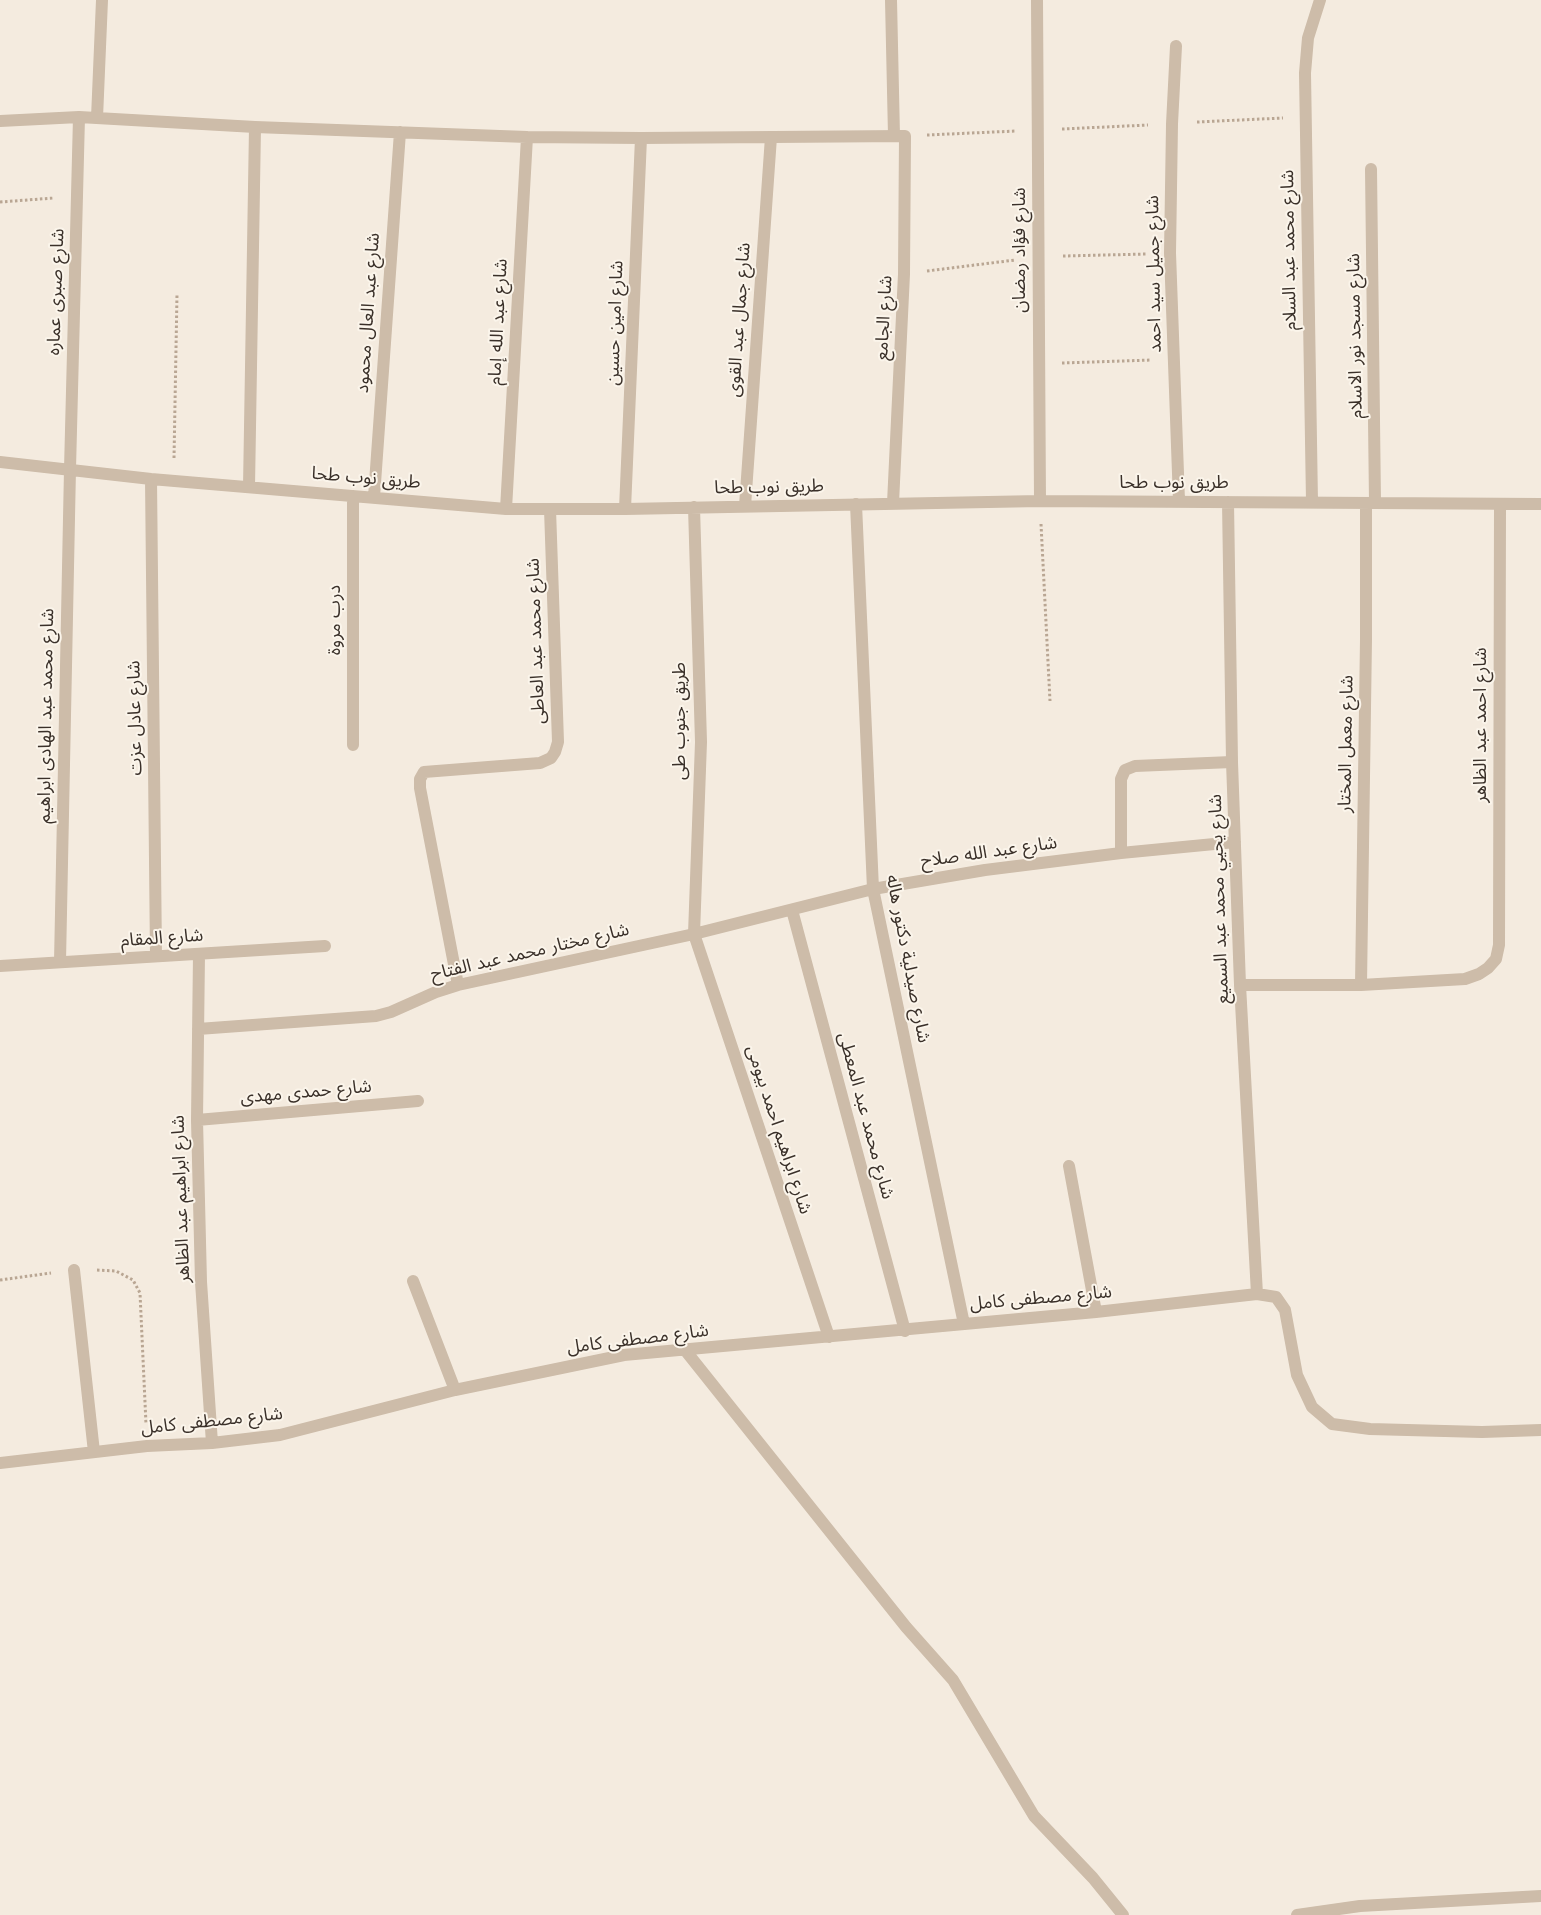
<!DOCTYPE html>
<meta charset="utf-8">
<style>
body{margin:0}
canvas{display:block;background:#f4ebdf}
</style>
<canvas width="1541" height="1915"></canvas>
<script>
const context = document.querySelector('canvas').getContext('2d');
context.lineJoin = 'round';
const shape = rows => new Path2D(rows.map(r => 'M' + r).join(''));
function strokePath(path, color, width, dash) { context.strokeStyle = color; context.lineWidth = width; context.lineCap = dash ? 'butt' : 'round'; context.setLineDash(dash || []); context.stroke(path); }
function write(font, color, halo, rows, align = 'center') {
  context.font = font + ' Jost,"Noto Sans Arabic",sans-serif'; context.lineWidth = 4; context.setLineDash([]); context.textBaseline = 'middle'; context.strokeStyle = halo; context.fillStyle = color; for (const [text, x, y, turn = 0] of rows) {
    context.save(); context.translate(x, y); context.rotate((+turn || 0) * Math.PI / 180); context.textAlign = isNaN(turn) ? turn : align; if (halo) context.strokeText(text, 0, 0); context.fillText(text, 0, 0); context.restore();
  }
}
strokePath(shape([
 [1197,122,1283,118],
 [1062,129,1148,125],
 [927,135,1016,131],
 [0,202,54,198],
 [1063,256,1147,254],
 [927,271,1015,260],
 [1062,363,1151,360],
 [174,458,177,294],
 [1041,524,1050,701],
 [97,1270,116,1271,133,1280,140,1293,146,1424],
 [0,1280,51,1273]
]), '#b9a693', 3, [2.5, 2.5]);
strokePath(shape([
 [891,0,894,136],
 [1037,0,1040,501],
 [1176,46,1172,124,1170,253,1179,501],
 [97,118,102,0],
 [0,121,79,117,255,127,527,137,641,138,905,136,904,274,893,503],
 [1371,169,1375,503],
 [0,462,151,479,506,509,625,509,1040,501,1541,504],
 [151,479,156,956],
 [249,487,255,127],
 [353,496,353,745],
 [374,497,400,132],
 [1228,502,1232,762,1240,985,1257,1294],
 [1312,502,1305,73,1308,38,1320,0],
 [856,504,873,889,964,1324],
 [745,506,771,137],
 [694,507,701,742,694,934,829,1337],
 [506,509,527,137],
 [625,509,641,138],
 [1121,853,1121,779,1125,770,1135,766,1232,762],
 [792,910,905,1331],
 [199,954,197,1120,201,1282,212,1443],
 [60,962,70,469,79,117],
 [0,966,325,946],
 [458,985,420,788,420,779,424,772,540,763,551,758,555,752,558,742,550,509],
 [1240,985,1361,985,1465,979,1479,974,1488,968,1496,959,1499,945,1500,505],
 [1361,985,1366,639,1366,503],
 [198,1029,376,1016,391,1012,436,992,458,985,694,934,873,889,985,870,1121,853,1235,842],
 [197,1120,418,1101],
 [1069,1166,1096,1312],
 [74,1270,94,1452],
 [413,1281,455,1390],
 [685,1350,906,1627,953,1680,1034,1816,1093,1878,1123,1915],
 [0,1463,147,1446,212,1443,280,1435,455,1390,624,1355,1096,1312,1257,1294,1276,1297,1285,1310,1297,1375,1312,1407,1332,1424,1370,1429,1482,1432,1541,1430],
 [1297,1915,1360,1906,1541,1896]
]), '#cdbca9', 12);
write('18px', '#3a3029', '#fbf5eb', [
 ["شارع فؤاد رمضان",1021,250,-90],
 ["شارع محمد عبد السلام",1290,250,-91],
 ["شارع جميل سيد احمد",1155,274,-91],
 ["شارع صبرى عماره",57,292,-88],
 ["شارع عبد العال محمود",369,313,-86],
 ["شارع الجامع",885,318,-87],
 ["شارع جمال عبد القوى",740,320,-86],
 ["شارع عبد الله إمام",499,322,-87],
 ["شارع امين حسين",616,323,-88],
 ["شارع مسجد نور الاسلام",1356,336,-91],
 ["طريق نوب طحا",366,479,5],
 ["طريق نوب طحا",1174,484],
 ["طريق نوب طحا",769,488,-1],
 ["درب مروة",336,620,-90],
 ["شارع محمد عبد العاطى",537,641,-92],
 ["شارع محمد عبد الهادى ابراهيم",47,716,-89],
 ["شارع عادل عزت",136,718,-91],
 ["طريق جنوب طى",681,721,-90],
 ["شارع احمد عبد الظاهر",1482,725,-90],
 ["شارع معمل المختار",1347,744,-89],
 ["شارع عبد الله صلاح",989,853,-8],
 ["شارع يحيي محمد عبد السميع",1220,899,-92],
 ["شارع المقام",162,939,-4],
 ["شارع مختار محمد عبد الفتاح",530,953,-13],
 ["شارع صيدلية دكتور هاله",907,959,79],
 ["شارع حمدى مهدى",306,1093,-5],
 ["شارع محمد عبد المعطى",865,1116,75],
 ["شارع ابراهيم احمد بيومى",778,1130,72],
 ["شارع ابراهيم عبد الظاهر",182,1199,-92],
 ["شارع مصطفى كامل",1041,1299,-5],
 ["شارع مصطفى كامل",638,1340,-7],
 ["شارع مصطفى كامل",212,1422,-6]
]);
</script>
